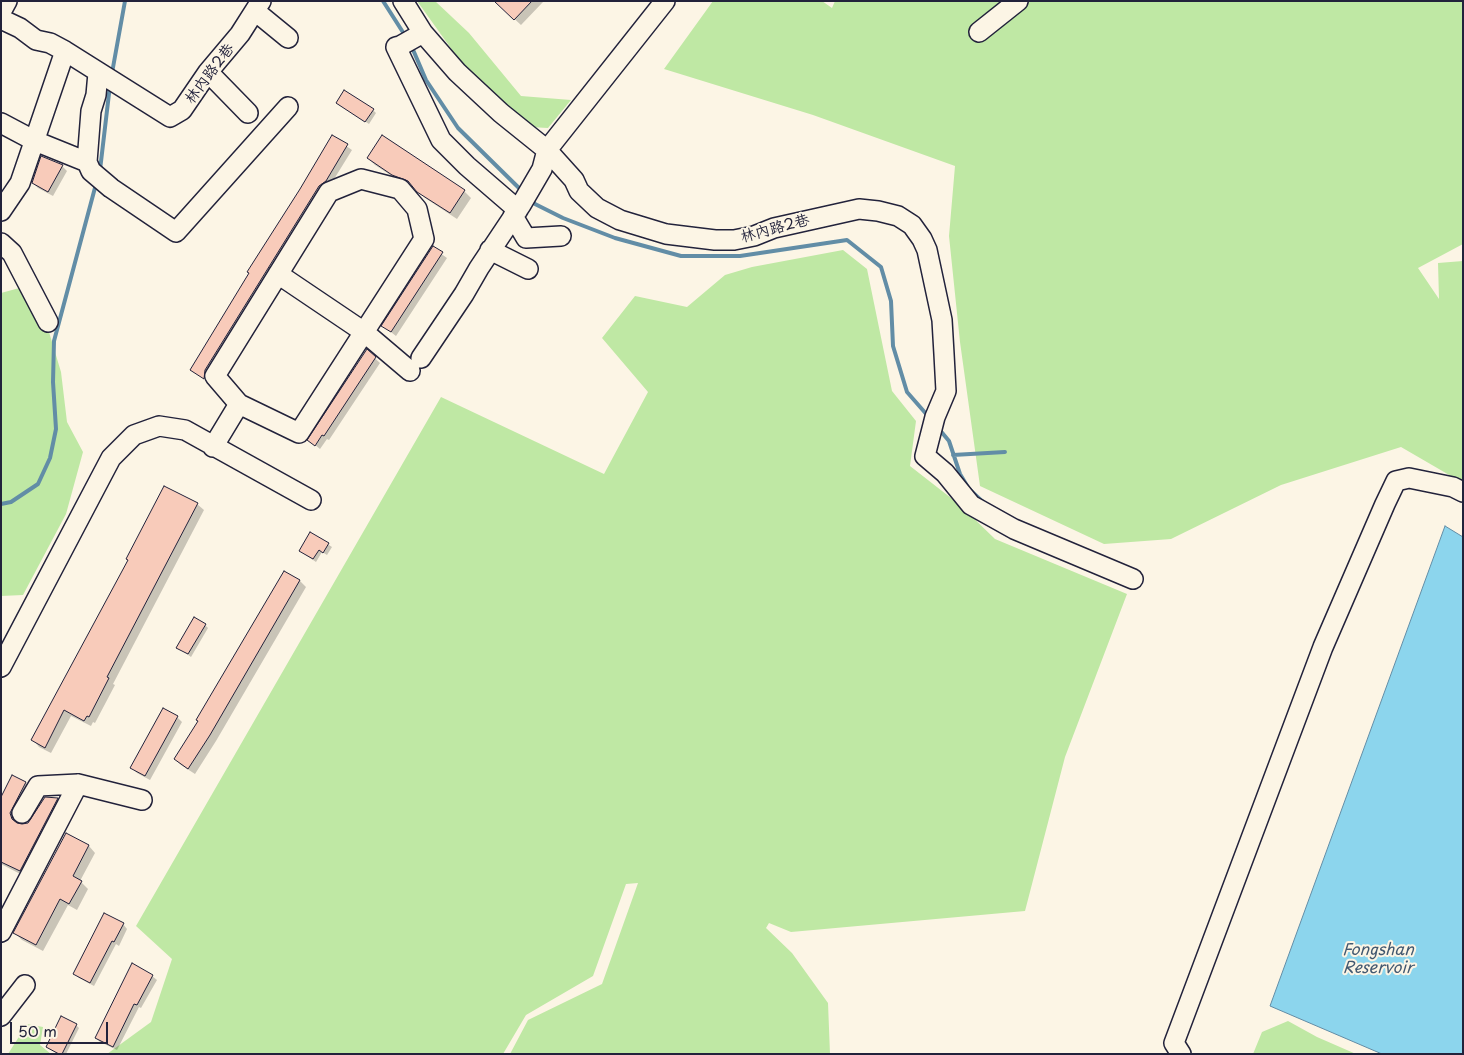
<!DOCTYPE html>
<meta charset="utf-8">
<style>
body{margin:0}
#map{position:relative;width:1464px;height:1055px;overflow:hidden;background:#fcf5e5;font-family:"Playpen Sans",sans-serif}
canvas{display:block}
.frame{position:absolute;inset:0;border:2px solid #22223b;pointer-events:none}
.scale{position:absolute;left:10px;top:1022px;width:98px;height:22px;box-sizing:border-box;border:2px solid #22223b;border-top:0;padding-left:6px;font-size:15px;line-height:18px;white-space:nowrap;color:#22223b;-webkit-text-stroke:4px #fcf5e5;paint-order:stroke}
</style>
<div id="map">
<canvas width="1464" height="1055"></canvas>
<div class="frame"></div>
<div class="scale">50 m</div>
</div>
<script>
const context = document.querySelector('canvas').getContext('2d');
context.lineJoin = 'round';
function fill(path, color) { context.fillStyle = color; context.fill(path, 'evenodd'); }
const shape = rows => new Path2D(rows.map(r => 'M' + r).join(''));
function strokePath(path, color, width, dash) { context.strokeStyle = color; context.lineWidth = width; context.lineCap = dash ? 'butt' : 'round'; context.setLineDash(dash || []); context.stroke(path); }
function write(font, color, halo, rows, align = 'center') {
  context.font = font + ' "Playpen Sans","LXGW WenKai TC",sans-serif'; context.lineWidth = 4; context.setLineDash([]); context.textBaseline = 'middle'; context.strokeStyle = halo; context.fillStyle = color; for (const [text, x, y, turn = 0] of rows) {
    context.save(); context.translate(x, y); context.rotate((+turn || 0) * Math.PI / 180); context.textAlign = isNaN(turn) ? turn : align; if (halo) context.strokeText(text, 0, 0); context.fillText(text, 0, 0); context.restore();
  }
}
fill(shape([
 [417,1,435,1,469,33,521,96,571,100,548,128,529,127,478,86],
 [713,1,822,1,832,8,835,1,1463,1,1463,244,1418,268,1439,299,1438,263,1463,261,1463,483,1401,447,1281,485,1171,539,1104,544,980,486,960,342,949,236,955,166,813,115,664,69],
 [843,250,867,269,892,391,916,421,910,466,960,505,995,539,1127,594,1065,757,1025,911,791,932,769,923,766,928,792,953,828,1003,830,1054,510,1054,528,1020,602,984,638,883,626,884,593,976,526,1015,503,1054,107,1054,151,1022,172,959,136,926,441,397,604,474,648,392,602,338,635,296,687,307,725,275,752,267],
 [23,287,49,332,61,372,67,422,83,452,66,514,23,595,1,596,1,293],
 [1288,1021,1317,1037,1356,1054,1253,1054,1262,1032],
 [27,1024,43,1027,40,1045,51,1054,8,1054]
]), '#bfe8a4');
const water = shape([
 [1445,526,1463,537,1463,1054,1382,1054,1270,1006,1445,526]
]);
fill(water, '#8cd5ed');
strokePath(water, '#628da6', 1);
fill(shape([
 [495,1,542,1,543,2,521,25],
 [337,103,373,110,376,113,369,124],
 [333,137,352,150,209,382,192,370],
 [368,158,464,191,471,198,457,219,425,198,415,187,401,182,375,165],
 [62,166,67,171,53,196,38,188,33,183],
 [433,248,447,258,396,336,383,326],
 [367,351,380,363,329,440,327,439,320,449,309,440],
 [197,504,204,510,113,684,115,685,95,723,93,722,91,726,71,716,51,753,39,747,33,740],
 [311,533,332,547,327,555,322,552,316,562,300,551],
 [285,572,300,581,306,587,216,741,195,774,181,765,175,759,199,722],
 [205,625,208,628,191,657,177,647],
 [177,717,182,722,150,780,137,773,132,768],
 [13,777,26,783,32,790,16,820,18,824,29,824,45,798,58,799,64,805,26,877,1,864,1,800],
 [67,835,89,846,95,853,80,881,88,889,77,910,68,905,43,951,22,940,15,933],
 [123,924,127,929,119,946,116,944,94,986,79,978,75,974],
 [152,976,157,980,141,1008,139,1007,117,1050,100,1042,96,1038],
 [76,1025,79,1028,66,1054,58,1054,48,1047]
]), '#0003');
strokePath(shape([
 [383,1,406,37],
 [411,45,426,80,458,128,522,191],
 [112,73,125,1],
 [100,170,110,85],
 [531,199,535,204,563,218,615,238,681,256,740,256,847,240,881,267,891,301,893,346,907,392,928,416],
 [939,429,949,441,960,474,969,489,984,503],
 [953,455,1005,452],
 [1,504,11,502,38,484,50,458,56,429,53,382,54,341,96,184]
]), '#628da6', 4);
const building = shape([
 [494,1,532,1,514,20,494,1],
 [344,90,374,109,365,122,336,103,344,90],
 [332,135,348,144,326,181,319,186,205,370,204,379,190,370,249,273,247,272,300,189,332,135],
 [382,135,465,190,450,213,417,192,408,181,392,175,367,158,382,135],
 [41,156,63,165,48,192,32,183,41,156],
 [433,246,443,252,391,332,381,326,433,246],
 [367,349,376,357,324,436,322,435,315,446,307,440,367,349],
 [164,486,198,503,107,677,109,678,89,717,87,716,84,721,64,710,45,748,31,740,128,560,126,559,164,486],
 [310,532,329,543,323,553,319,550,313,559,299,551,310,532],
 [284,571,300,580,210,735,188,769,174,759,198,721,196,720,284,571],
 [194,617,206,624,188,654,176,648,194,617],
 [163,708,178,716,145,776,130,768,163,708],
 [12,775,26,782,10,813,12,819,17,823,22,824,28,823,45,797,58,798,20,871,1,862,1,797,12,775],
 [66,833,89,845,73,876,82,881,69,904,60,899,36,945,13,933,66,833],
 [104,913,124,923,114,942,112,941,90,983,73,974,104,913],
 [132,963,153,975,137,1005,134,1004,113,1047,95,1038,132,963],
 [61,1016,77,1024,62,1054,59,1054,46,1047,61,1016]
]);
fill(building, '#f8cbba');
strokePath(building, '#22223b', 1);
const minor = shape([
 [403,1,423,33,457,72,501,113,547,150,665,1],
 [255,11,288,38],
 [1,12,7,1],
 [1,19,20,28,36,40,50,43,65,51,170,117,182,110,208,72,240,34,261,1],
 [979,32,1018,1],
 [423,33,400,46,396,47,441,140,467,166,518,210],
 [208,72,248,113],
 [98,73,96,95,91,111,87,162,91,171,111,188,176,232,288,107],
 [1,123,35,141,87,162],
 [547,150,574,180,579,191,597,208,620,220,666,234,715,240,734,240,754,236,774,228,859,209,878,211,898,216,912,225,922,239,927,250,942,320,944,354,946,391,935,417,925,456,945,473,971,505,1014,529,1133,579],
 [1,211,20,183,65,51],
 [513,216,526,238,561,236],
 [1,243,12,253,48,322],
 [490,250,528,269],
 [278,274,364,332,410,371],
 [421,358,464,294,479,268,521,205,542,169,547,150],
 [213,447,239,404,299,433,424,239,417,209,400,189,361,179,329,192,215,376,239,404],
 [1,667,111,458,134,435,159,426,185,430,311,500],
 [22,813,38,786,78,784,142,800],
 [1,932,78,784],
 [1,1016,25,985],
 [1181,1054,1174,1043,1323,647,1385,504,1396,481,1409,478,1453,487,1463,492]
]);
strokePath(minor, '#22223b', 22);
strokePath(minor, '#fcf5e5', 19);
write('15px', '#22223b', '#fcf5e5', [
 ["林內路2巷",210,74,-53],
 ["林內路2巷",775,229,-15]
]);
write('italic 16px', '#425870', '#fcf5e5', [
 ["Fongshan",1378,951],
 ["Reservoir",1378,969]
]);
</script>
